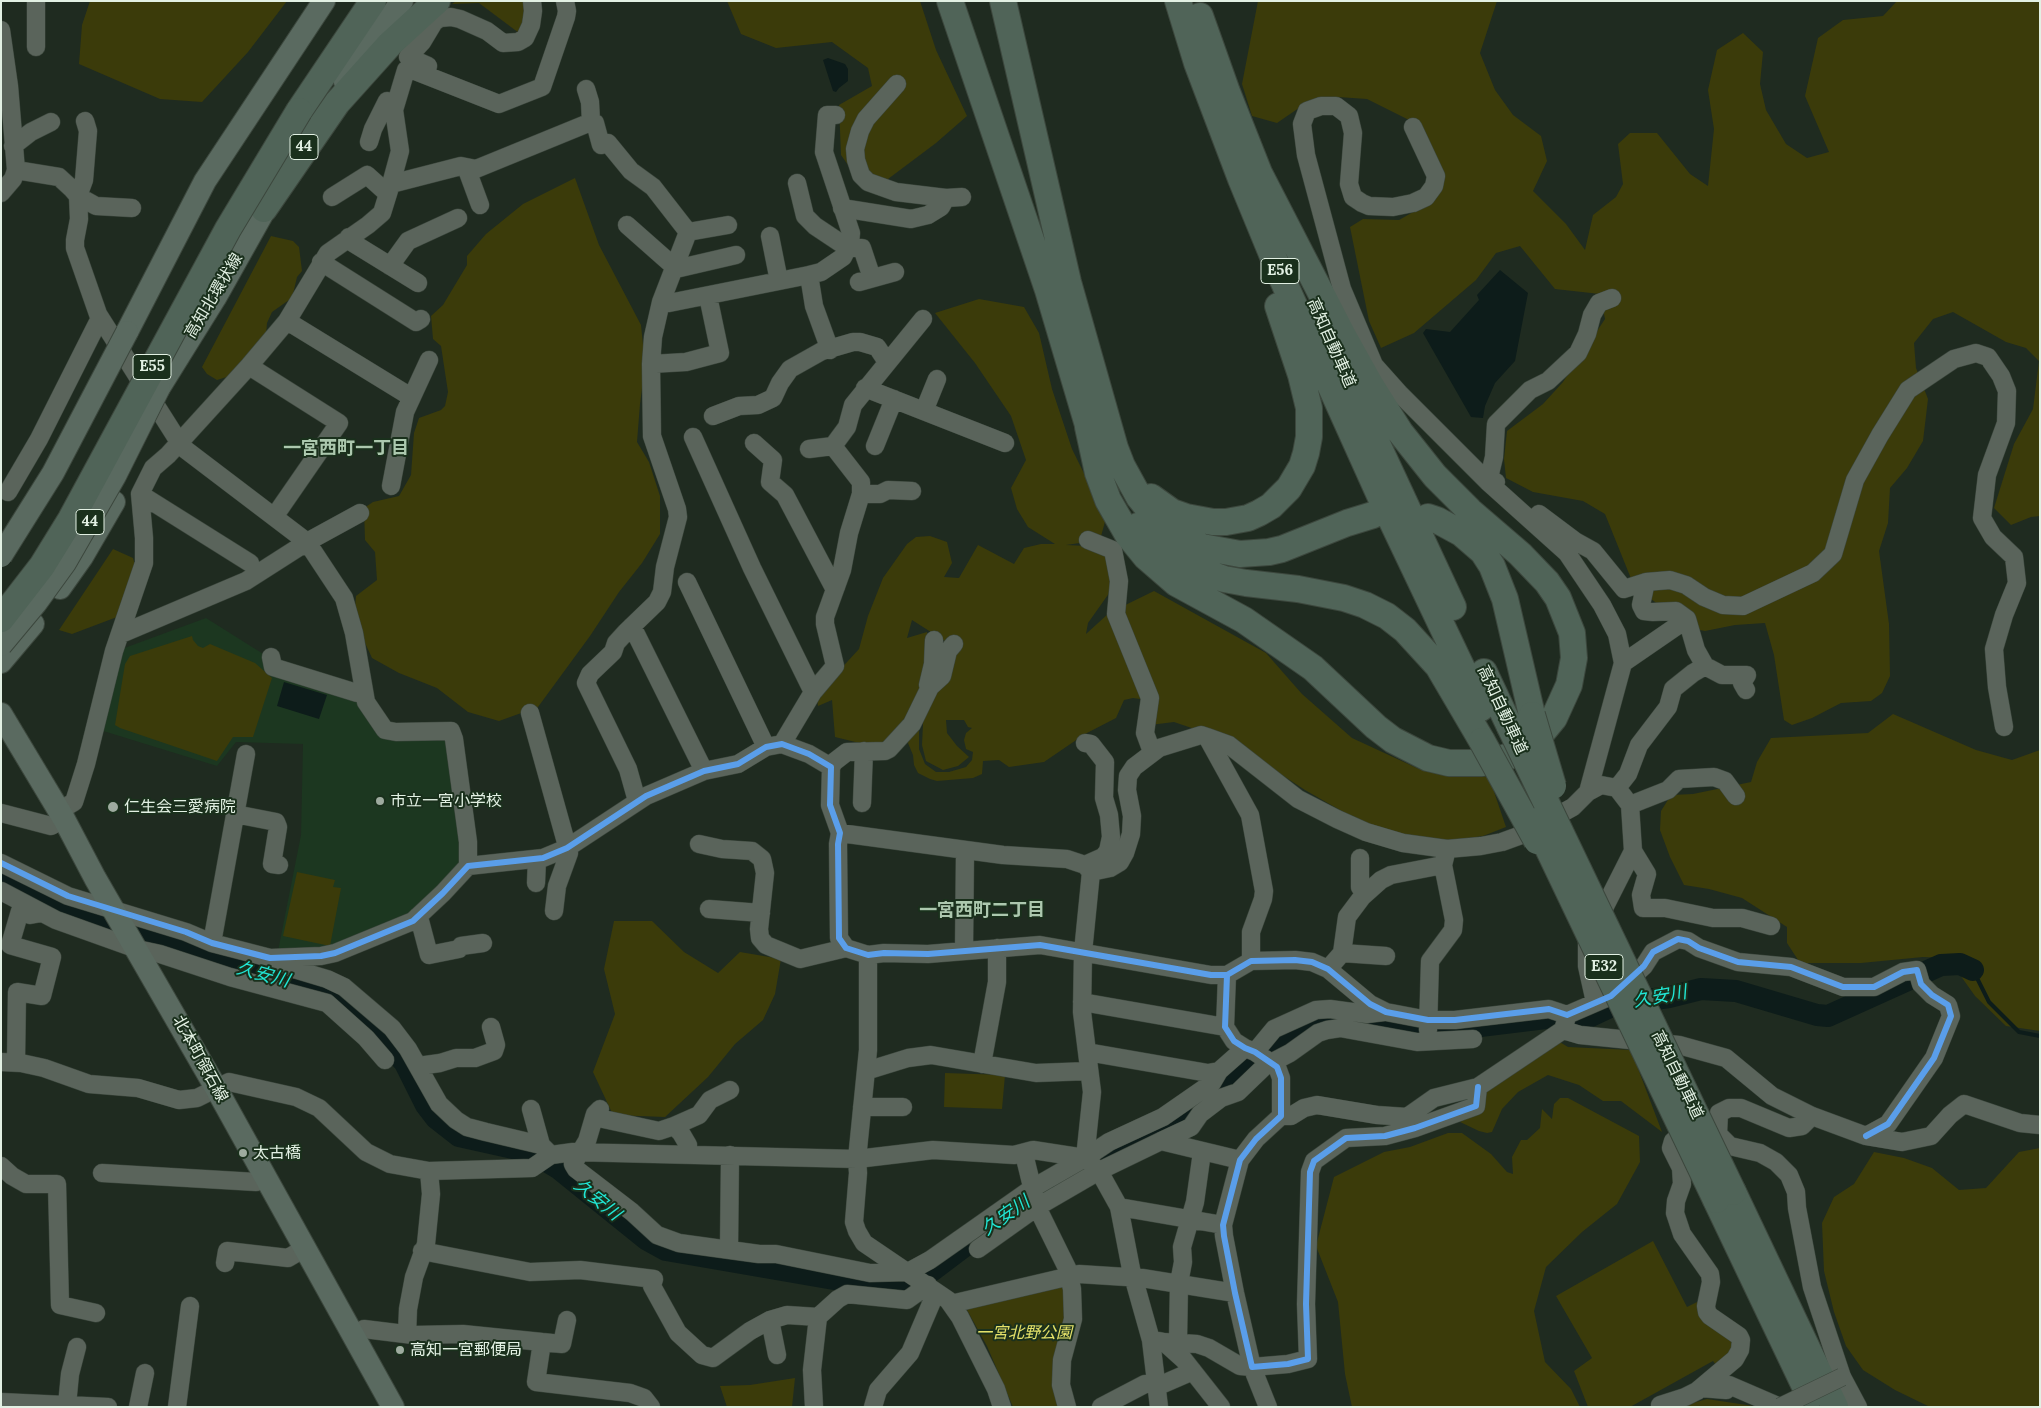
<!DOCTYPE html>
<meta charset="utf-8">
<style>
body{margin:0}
#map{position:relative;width:2041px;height:1408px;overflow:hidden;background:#1f2b20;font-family:Lora,serif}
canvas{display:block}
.frame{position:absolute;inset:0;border:2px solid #e2f0e3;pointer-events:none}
</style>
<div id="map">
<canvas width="2041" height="1408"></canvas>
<div class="frame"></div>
</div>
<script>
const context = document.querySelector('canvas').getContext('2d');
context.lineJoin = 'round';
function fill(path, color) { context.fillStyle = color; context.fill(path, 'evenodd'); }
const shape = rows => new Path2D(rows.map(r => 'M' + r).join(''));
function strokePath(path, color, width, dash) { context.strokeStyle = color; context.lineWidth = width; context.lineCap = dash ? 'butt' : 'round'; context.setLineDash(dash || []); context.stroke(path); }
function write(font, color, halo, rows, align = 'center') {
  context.font = font + ' Lora,"Noto Sans JP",serif'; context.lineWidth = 4; context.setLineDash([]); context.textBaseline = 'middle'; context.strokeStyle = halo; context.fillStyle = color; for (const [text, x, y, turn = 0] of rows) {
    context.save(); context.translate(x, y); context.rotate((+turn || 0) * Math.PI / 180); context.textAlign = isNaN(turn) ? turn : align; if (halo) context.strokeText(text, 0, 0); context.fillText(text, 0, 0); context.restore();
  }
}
fill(shape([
 [206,618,268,657,358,697,385,739,390,735,442,735,450,741,464,858,414,912,336,947,278,951,301,835,303,744,236,742,217,766,100,730,119,650]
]), '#1c3720');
fill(shape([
 [90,1,287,1,248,52,202,102,160,99,79,64,82,25],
 [456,1,527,1,525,24,519,33,479,3,452,4],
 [727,1,920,1,936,50,967,116,936,143,888,179,857,178,841,155,839,105,872,86,868,68,832,42,776,48,741,34],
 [1258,1,1497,1,1480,53,1495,90,1513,115,1541,136,1547,161,1533,191,1566,224,1585,250,1593,215,1616,197,1623,184,1618,144,1630,133,1657,133,1690,174,1708,186,1714,129,1708,90,1717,50,1743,33,1763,52,1760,84,1766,110,1786,144,1807,158,1829,152,1805,96,1818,38,1843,20,1883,16,1897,1,2040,1,2040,516,2031,517,2011,525,1994,508,2014,444,2033,409,2039,361,2026,348,2006,342,1953,312,1933,319,1914,343,1916,368,1928,399,1923,441,1907,468,1890,488,1888,523,1879,551,1889,624,1890,676,1882,693,1871,701,1841,703,1812,718,1792,725,1784,720,1774,655,1765,623,1735,625,1705,631,1674,625,1655,602,1634,586,1605,514,1583,501,1533,492,1506,478,1504,459,1507,431,1543,404,1563,382,1605,319,1600,294,1555,289,1520,246,1496,253,1476,280,1414,333,1381,348,1369,321,1350,227,1363,219,1399,220,1436,199,1443,174,1413,122,1367,99,1338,97,1309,101,1277,123,1252,116,1242,84],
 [575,178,599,245,641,325,645,365,640,404,637,442,649,462,660,496,660,534,642,563,619,592,590,636,538,707,499,721,468,712,437,688,399,673,372,658,354,619,356,596,377,580,375,552,365,540,364,508,373,502,399,496,411,475,414,433,419,418,441,410,445,406,448,392,441,346,433,339,431,316,443,305,467,265,467,256,486,234,523,204],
 [271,236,293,241,299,247,302,271,297,277,293,294,289,300,272,312,267,323,266,335,233,375,217,380,207,374,202,367],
 [979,299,1024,307,1039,333,1052,389,1072,449,1106,518,1100,540,1066,545,1087,546,1111,554,1107,569,1117,582,1088,623,1086,634,1109,613,1154,591,1266,653,1302,694,1352,738,1419,769,1489,777,1506,827,1483,836,1447,841,1406,839,1359,821,1305,790,1230,741,1174,722,1150,725,1155,701,1133,698,1124,700,1116,718,1085,734,1044,762,1009,767,999,760,983,761,982,774,973,778,937,781,930,779,918,773,914,765,913,755,908,743,909,734,919,725,919,749,925,764,936,772,949,772,966,767,972,760,973,752,966,749,964,740,966,733,972,728,968,727,964,720,946,720,947,733,957,746,969,757,958,766,943,770,926,761,922,745,924,704,956,648,912,620,907,638,927,632,928,661,922,694,905,726,880,748,835,737,832,700,818,706,817,698,836,674,859,649,868,616,883,578,907,544,916,537,930,536,947,542,952,563,944,577,959,578,978,545,1014,564,1024,548,1041,544,1055,544,1028,527,1017,509,1011,488,1026,460,1011,416,975,363,935,313],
 [113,549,133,558,135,565,117,617,72,634,59,630],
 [192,636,193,640,198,646,203,648,210,644,255,663,272,678,253,737,233,737,217,761,120,728,115,725,125,664,130,656],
 [1893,714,1976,750,2012,760,2040,750,2040,1031,2006,1026,1975,996,1948,958,1923,957,1861,963,1800,963,1787,943,1787,927,1742,898,1709,889,1684,885,1670,857,1660,830,1661,811,1671,795,1693,794,1751,782,1757,762,1771,738,1868,733],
 [297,872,335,880,333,887,341,888,330,946,283,936],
 [614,921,652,921,684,952,718,973,740,952,781,959,775,994,763,1020,735,1044,708,1077,665,1117,613,1115,593,1072,615,1014,604,969],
 [1558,1041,1568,1047,1631,1050,1662,1132,1621,1101,1603,1101,1579,1085,1548,1075,1518,1092,1502,1109,1492,1132,1487,1133,1479,1131,1460,1122,1479,1109,1483,1088],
 [945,1073,1005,1075,1002,1109,944,1107],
 [1560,1098,1568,1098,1639,1136,1640,1162,1617,1204,1582,1232,1546,1267,1534,1311,1545,1362,1571,1389,1580,1407,1352,1407,1345,1374,1338,1302,1316,1246,1334,1177,1384,1152,1410,1147,1448,1133,1462,1133,1491,1154,1507,1172,1513,1174,1512,1157,1521,1140,1527,1140,1540,1128,1542,1109,1552,1119,1554,1104],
 [2040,1148,2040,1407,1930,1407,1895,1390,1863,1370,1846,1346,1834,1312,1824,1271,1822,1223,1834,1197,1854,1184,1874,1152,1904,1158,1932,1168,1959,1190,1986,1188,2019,1152],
 [1653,1241,1687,1307,1699,1301,1737,1347,1717,1366,1713,1361,1630,1407,1588,1407,1574,1371,1592,1358,1556,1296],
 [1067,1285,1063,1407,1013,1407,987,1346,967,1310,968,1305],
 [795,1378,792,1407,727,1407,720,1386,750,1385],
 [1707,1399,1760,1407,1679,1407]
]), '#3b3b0a');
fill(shape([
 [828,58,845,64,848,69,848,81,839,88,836,92,833,91,823,60],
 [1500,270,1528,293,1515,361,1495,383,1485,406,1483,418,1471,417,1423,333,1426,329,1450,332,1479,300,1477,295],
 [284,682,327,695,319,719,277,706]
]), '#0d1c1a');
strokePath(shape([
 [1973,970,1989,1002,2019,1032,2040,1036]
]), '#0d1c1a', 4);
strokePath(shape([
 [1,879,52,904,94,921,244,971,316,988,335,995,355,1011,389,1045,405,1063,426,1105,436,1118,459,1136,531,1152,558,1168,646,1239,666,1250,886,1288,898,1286,933,1270,978,1236],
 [1031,1198,1078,1173,1107,1154,1159,1128,1230,1083,1281,1037,1303,1024,1322,1018,1343,1016,1410,1029,1439,1031,1554,1017,1580,1021,1614,1005,1669,997,1701,989,1736,991,1817,1015,1828,1016,1941,965,1960,964,1973,970]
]), '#0d1c1a', 22);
const minor = shape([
 [1,30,9,86,16,170,13,179,1,193],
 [36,47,36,1],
 [428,66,408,57,422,42,434,22,440,18,451,17,460,19,487,31,503,43,518,42,525,38,531,25,533,11,532,1],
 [897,84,866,119,860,131,855,149,856,160,861,175,868,182,896,192,946,198,962,197],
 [85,121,88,131,84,180,78,196,96,206,132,208],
 [591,122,595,123,601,145,608,143,631,171,653,187,688,232,661,302],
 [1413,127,1436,176,1434,186,1426,197,1413,203,1393,207,1369,206,1362,203,1353,197,1349,184,1353,133,1349,116,1336,106,1321,106,1307,111,1302,124,1306,155,1342,289,1374,365,1399,393,1488,482,1567,553,1602,605,1617,634,1623,663,1588,792],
 [369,142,373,129,387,101],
 [13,146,31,132,51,122],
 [466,167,480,205],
 [16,170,59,177,72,189,78,196,79,219,75,240,75,248,98,314,179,442,186,450,307,542,344,598,354,633,366,702,385,730,396,732,451,731,454,739,468,842,468,866],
 [797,183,805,216,815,226,848,248,862,248,872,278],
 [391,184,400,151,394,110,406,70,410,69,499,104,542,87,566,17,567,11,565,1],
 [332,197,367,175,388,194],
 [842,208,911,219,928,215,941,207,946,198],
 [627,225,670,263,680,268,736,255],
 [688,232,728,225],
 [770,236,779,281],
 [349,237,353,243,418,283],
 [321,262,416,322,421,319],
 [390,266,408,241,458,218],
 [809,275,821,272,843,257,850,243,851,233,824,152,827,115,836,115],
 [859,282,895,272],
 [287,321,411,397],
 [651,364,686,362,720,353,708,296],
 [249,366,339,423,274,517],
 [865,388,1005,443],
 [924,411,937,379],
 [713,416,739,406,758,405,773,398,780,383,790,369,822,351,853,342,860,342,877,347,887,362],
 [693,437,752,568,813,692],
 [754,443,773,460,770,482,785,495,833,586,836,587],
 [875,446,894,399],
 [809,449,833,446],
 [1496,482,1488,482,1494,457,1496,424,1530,390,1548,381,1578,353,1587,334,1592,315,1599,303,1612,298],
 [391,486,405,412,429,360],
 [8,492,39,439,100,318],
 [140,494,250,563],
 [861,494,880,494,888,490,912,491],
 [1539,514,1575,541,1593,551,1624,589,1646,582],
 [1088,540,1113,550,1119,581,1116,614,1150,698,1145,733,1152,752],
 [687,582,766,747],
 [1687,619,1696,650,1705,666,1722,675,1747,675,1742,683,1746,690],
 [632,626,704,771],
 [121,634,246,581,307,542,360,513],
 [271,657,273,667,357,693,363,693],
 [1623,663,1687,619,1676,611,1653,612,1644,611,1641,605,1646,582,1670,580,1686,585,1704,597,1723,605,1743,606,1813,573,1833,554,1855,480,1880,435,1908,390,1954,359,1976,353,1988,357,2001,376,2007,391,2006,423,1987,475,1982,518,1993,537,2014,557,2017,583,2004,615,1994,649,1997,687,2004,727],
 [928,685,933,664,934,640],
 [530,713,569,853,557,886,554,911],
 [1207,737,1229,745,1298,799,1337,819,1366,832,1403,843,1447,849,1481,846,1502,842,1524,834,1573,807,1588,792,1601,785,1617,788,1630,805,1633,851,1587,942,1587,966,1595,1002],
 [782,744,813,692,835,666,825,624,825,617,842,570,849,533,861,494,861,482,833,446,847,427,853,405,923,319],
 [831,767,834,762,847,752,885,751,889,749,912,724,930,687,942,676,948,651,954,644],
 [1617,788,1628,774,1639,745,1668,707,1673,689,1693,673,1705,666],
 [637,801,628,769,586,683,590,674,613,652,616,643,626,632,657,602,662,592,665,567,678,517,677,509,652,436,651,364,653,337,661,302,669,303,809,275,814,306,830,350],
 [862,803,864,751],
 [1630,805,1668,790,1679,779,1714,777,1725,781,1736,796],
 [59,811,74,802,86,764,114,651,144,563,144,538,140,494,153,468,168,455,249,366,287,321,328,253,368,225,382,213,391,184,461,166,476,169,591,122,590,102,586,89],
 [1,813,51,826,64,819],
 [235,814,276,822,278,827,272,864,279,865],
 [840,833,1003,855,1067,859,1085,865,1091,872,1083,952,1082,1012,1092,1092,1085,1158],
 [699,844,722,849,752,851,762,859,765,873,759,929,760,938,766,945,800,959,846,948],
 [1633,851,1647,874,1641,895,1643,908,1665,908,1713,918,1742,918,1771,926],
 [1360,858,1360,887,1366,892],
 [1,863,68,896,186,932,212,943,270,958,321,956,335,953,413,921,443,893,468,866,543,858,567,848,646,796,704,771,738,764,766,747,782,744,809,754,831,767,830,805,840,833,838,844,839,938,846,948,868,955,884,953,928,954,1040,945,1211,975,1227,975],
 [1085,865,1103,857,1108,851,1111,837,1109,815,1104,798,1105,762,1091,744,1085,743],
 [1091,872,1110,868,1120,862,1125,853,1131,834,1132,816,1127,790,1128,776,1134,767,1159,748,1201,735,1207,737,1250,815,1264,891,1263,899,1251,932,1251,961],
 [536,883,537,859],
 [1,891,56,920,137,949,160,954,230,977,327,1003,366,1038,385,1060],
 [709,909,761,913],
 [417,917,420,921,429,955,459,949,461,946,483,943],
 [212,943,246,754],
 [964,951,965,851],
 [1342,953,1386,956],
 [868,955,868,1050,857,1159,858,1173,854,1222,857,1231,864,1243,948,1300,960,1317,996,1389,1002,1407],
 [274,960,297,970,327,979,344,987,392,1028,408,1049,439,1104,456,1120,467,1127,486,1132,541,1145,551,1155],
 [1328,969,1342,953,1347,917,1362,897,1381,880,1391,875,1443,865,1447,849],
 [1082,1002,1225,1027],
 [1428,1030,1430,961,1453,930,1454,920,1443,865],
 [1563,1030,1580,1035,1679,1045,1726,1058,1772,1096,1812,1116,1866,1136,1902,1142,1931,1136,1950,1115,1964,1104,2020,1123,2040,1125],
 [1087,1052,1208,1073,1219,1071],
 [1255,1052,1274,1029,1316,1010,1330,1009,1367,1014,1384,1012],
 [1,1062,21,1063,44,1068,89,1084,138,1088,179,1100,197,1098,229,1082,296,1097,319,1108,366,1152,390,1164,429,1171,532,1168,551,1155,573,1152,857,1159,933,1150,1014,1155,1033,1150,1085,1158,1099,1171,1119,1207,1131,1269,1151,1340,1159,1407],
 [16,1062,17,992,42,996,52,957,10,945,20,911,30,915,41,913],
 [982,1064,997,982,997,948],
 [418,1066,440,1063,456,1058,475,1058,494,1051,496,1045,491,1027],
 [866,1071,908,1058,931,1055,1036,1073,1089,1071],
 [1478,1087,1476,1106,1415,1128,1385,1136,1346,1138,1314,1161,1310,1172,1306,1304,1308,1359,1288,1364,1252,1367,1235,1293,1224,1236,1223,1225,1240,1160,1256,1139,1281,1116,1281,1078,1277,1067,1255,1052,1245,1048,1234,1041,1225,1027,1227,975,1251,961,1295,960,1312,962,1328,969,1370,1004,1386,1012,1428,1020,1455,1020,1549,1009,1567,1015,1611,996,1644,966,1653,952,1678,939,1688,941,1699,948,1738,962,1791,967,1843,987,1874,987,1903,972,1917,970,1921,984,1932,995,1948,1005,1951,1016,1934,1058,1888,1124,1866,1136],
 [862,1107,903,1107],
 [531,1109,541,1145],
 [600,1109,595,1114,587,1141,573,1164,576,1169,632,1212,657,1235,679,1243,759,1254,776,1254,870,1273,908,1272,930,1260,1031,1189,1085,1158,1109,1142,1163,1117,1212,1083,1219,1071,1245,1048],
 [1281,1116,1291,1116,1304,1108,1317,1105,1377,1115,1407,1117,1434,1098,1478,1087,1563,1030,1566,1020],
 [1812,1116,1802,1126,1789,1128,1741,1108,1729,1108,1719,1113,1718,1134,1730,1146,1760,1153,1776,1162,1789,1175,1796,1192,1797,1208,1812,1287,1842,1377,1858,1407],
 [594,1117,659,1131,674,1126],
 [1161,1141,1191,1127,1200,1114,1221,1098,1238,1092,1265,1066,1290,1053,1318,1033,1327,1030,1340,1028,1417,1042,1473,1039],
 [687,1153,688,1145,681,1133,674,1126,699,1115,710,1100,730,1090],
 [1024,1154,1037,1207,1067,1268,1072,1289,1073,1319,1062,1360,1061,1385,1067,1407],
 [1,1166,12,1176,26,1184,57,1184,60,1305,96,1313],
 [102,1173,256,1182,265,1176],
 [1119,1207,1223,1225],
 [978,1249,1037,1207,1099,1171,1161,1141,1240,1160],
 [729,1250,730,1155],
 [422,1251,530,1272,580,1270,654,1279,652,1286,678,1333,702,1355,713,1358,750,1331,770,1320,787,1315,818,1317,838,1299,847,1294,907,1300,928,1285],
 [225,1263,227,1251,288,1258,305,1248],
 [951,1304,1079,1274,1142,1278,1235,1293],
 [770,1320,777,1355],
 [407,1334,408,1309,414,1277,426,1244,431,1194,429,1171],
 [354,1335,364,1329,413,1335,463,1334,542,1342,536,1382,630,1393,644,1398,651,1407],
 [1159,1341,1164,1342,1184,1360,1221,1407],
 [1178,1341,1179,1283,1183,1262,1182,1247,1195,1202,1202,1152],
 [542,1342,562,1344,567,1320],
 [1164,1342,1197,1344,1209,1348,1240,1366,1252,1367,1268,1407],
 [1701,1388,1726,1390,1729,1385,1780,1407],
 [1,1402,108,1407],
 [67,1405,70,1374,77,1347],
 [1660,1405,1685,1397,1697,1391,1735,1359,1740,1350,1741,1340,1739,1336,1710,1316,1707,1312,1706,1306,1711,1282,1710,1274,1682,1234,1675,1213,1676,1201,1682,1184,1681,1168,1671,1148,1673,1141,1692,1129],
 [138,1407,145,1373],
 [177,1407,190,1306],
 [814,1407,812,1370,818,1317],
 [873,1407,878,1390,910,1353,936,1292],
 [1101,1407,1145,1384,1163,1384,1193,1371]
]);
const major = shape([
 [345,82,367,48,402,1],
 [127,332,205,181,324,1],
 [159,388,215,298,274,193],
 [60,588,82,557,114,502],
 [1,662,33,624],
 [1,714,64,819,95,878,216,1088,393,1407]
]);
const highway = shape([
 [950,1,1048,290,1093,442],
 [1003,1,1068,282,1115,448,1122,466,1139,497,1158,520,1178,535,1202,547,1240,554,1269,552,1282,549,1347,523,1373,515],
 [1178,1,1197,63,1241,179,1281,276,1381,498,1481,708],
 [1200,16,1227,92,1265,188],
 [299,111,373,1],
 [264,209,337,103,390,44,437,1],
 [1339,362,1453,607],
 [1088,427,1098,473,1108,500,1128,535,1146,557,1176,583,1244,620,1313,668,1376,727,1393,740,1428,758,1449,763,1482,763,1507,757,1524,748,1540,735,1554,718,1569,685,1574,658,1572,633,1558,598,1547,582,1520,554,1470,511,1435,476,1400,432,1371,386,1342,334,1258,171],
 [1151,497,1172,512,1186,517,1213,522,1226,522,1248,518,1259,513,1271,506,1289,488,1302,466,1306,453,1309,437,1309,408,1301,375,1278,306],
 [1428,517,1437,520,1461,533,1483,552,1492,566,1505,599,1532,715],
 [1138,526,1159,546,1179,560,1202,571,1224,579,1246,583,1298,589,1344,598,1365,605,1387,616,1405,630,1438,666,1482,741],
 [1484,672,1510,727],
 [1733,1192,1835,1407],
 [1716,1200,1810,1397]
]);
strokePath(minor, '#3c473d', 19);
strokePath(major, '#3c473d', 24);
strokePath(highway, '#3c473d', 28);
strokePath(minor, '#5a645b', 18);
strokePath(major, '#5a6a60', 22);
strokePath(highway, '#506458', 26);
const minorBridge = shape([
 [1780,1407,1842,1377]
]);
const majorBridge = shape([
 [1,556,53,473,127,332],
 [1,645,36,603,65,563,115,476,159,388]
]);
const highwayBridge = shape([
 [1,619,42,566,71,519,228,229,299,111],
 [1532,715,1553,786],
 [1510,727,1733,1192],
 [1482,741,1537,841],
 [1535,821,1716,1200]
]);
strokePath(minorBridge, '#3c473d', 19, []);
strokePath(majorBridge, '#3c473d', 24, []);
strokePath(highwayBridge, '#3c473d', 28, []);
strokePath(minorBridge, '#5a645b', 18);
strokePath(majorBridge, '#5a6a60', 22);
strokePath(highwayBridge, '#506458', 26);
strokePath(shape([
 [1,863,68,896,186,932,212,943,270,958,321,956,335,953,413,921,443,893,468,866,543,858,567,848,646,796,704,771,738,764,766,747,782,744,809,754,831,767,830,805,840,833,838,844,839,938,846,948,868,955,884,953,928,954,1040,945,1211,975,1227,975],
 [1478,1087,1476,1106,1415,1128,1385,1136,1346,1138,1314,1161,1310,1172,1306,1304,1308,1359,1288,1364,1252,1367,1235,1293,1224,1236,1223,1225,1240,1160,1256,1139,1281,1116,1281,1078,1277,1067,1255,1052,1245,1048,1234,1041,1225,1027,1227,975,1251,961,1295,960,1312,962,1328,969,1370,1004,1386,1012,1428,1020,1455,1020,1549,1009,1567,1015,1611,996,1644,966,1653,952,1678,939,1688,941,1699,948,1738,962,1791,967,1843,987,1874,987,1903,972,1917,970,1921,984,1932,995,1948,1005,1951,1016,1934,1058,1888,1124,1866,1136]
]), '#5a9eea', 6);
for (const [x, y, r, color] of [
 [380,801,5,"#9eab9f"],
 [113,807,6,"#9eab9f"],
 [243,1153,5,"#9eab9f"],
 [400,1350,5,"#9eab9f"]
]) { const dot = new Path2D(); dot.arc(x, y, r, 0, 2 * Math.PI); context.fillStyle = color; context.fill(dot); strokePath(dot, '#1a301c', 2); }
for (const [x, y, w] of [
 [304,147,28],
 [1280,271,38],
 [152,367,38],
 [90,522,28],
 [1604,967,38]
]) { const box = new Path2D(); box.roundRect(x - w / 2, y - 12.5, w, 25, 4); context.fillStyle = '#1a301c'; context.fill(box); strokePath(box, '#e2f0e3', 1); }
write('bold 15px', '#e2f0e3', null, [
 ["44",304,147],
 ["E56",1280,271],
 ["E55",152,367],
 ["44",90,522],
 ["E32",1604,967]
]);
write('16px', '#e2f0e3', '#1a301c', [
 ["高知北環状線",214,296,-59],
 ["高知自動車道",1331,343,66],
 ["高知自動車道",1502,710,65],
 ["北本町領石線",200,1059,61],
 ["高知自動車道",1677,1075,64]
]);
write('16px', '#e2f0e3', '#1a301c', [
 ["市立一宮小学校",390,801],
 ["仁生会三愛病院",124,807],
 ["太古橋",253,1153],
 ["高知一宮郵便局",410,1350]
], 'left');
write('italic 16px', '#e5e269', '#1a301c', [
 ["一宮北野公園",1024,1333]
]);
write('bold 18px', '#acc8ae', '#1a301c', [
 ["一宮西町一丁目",346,449],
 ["一宮西町二丁目",982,911]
]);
write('italic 18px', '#21e6d5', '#1a301c', [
 ["久安川",263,975,15],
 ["久安川",1660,997,-10],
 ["久安川",597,1200,39],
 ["久安川",1006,1216,-35]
]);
</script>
